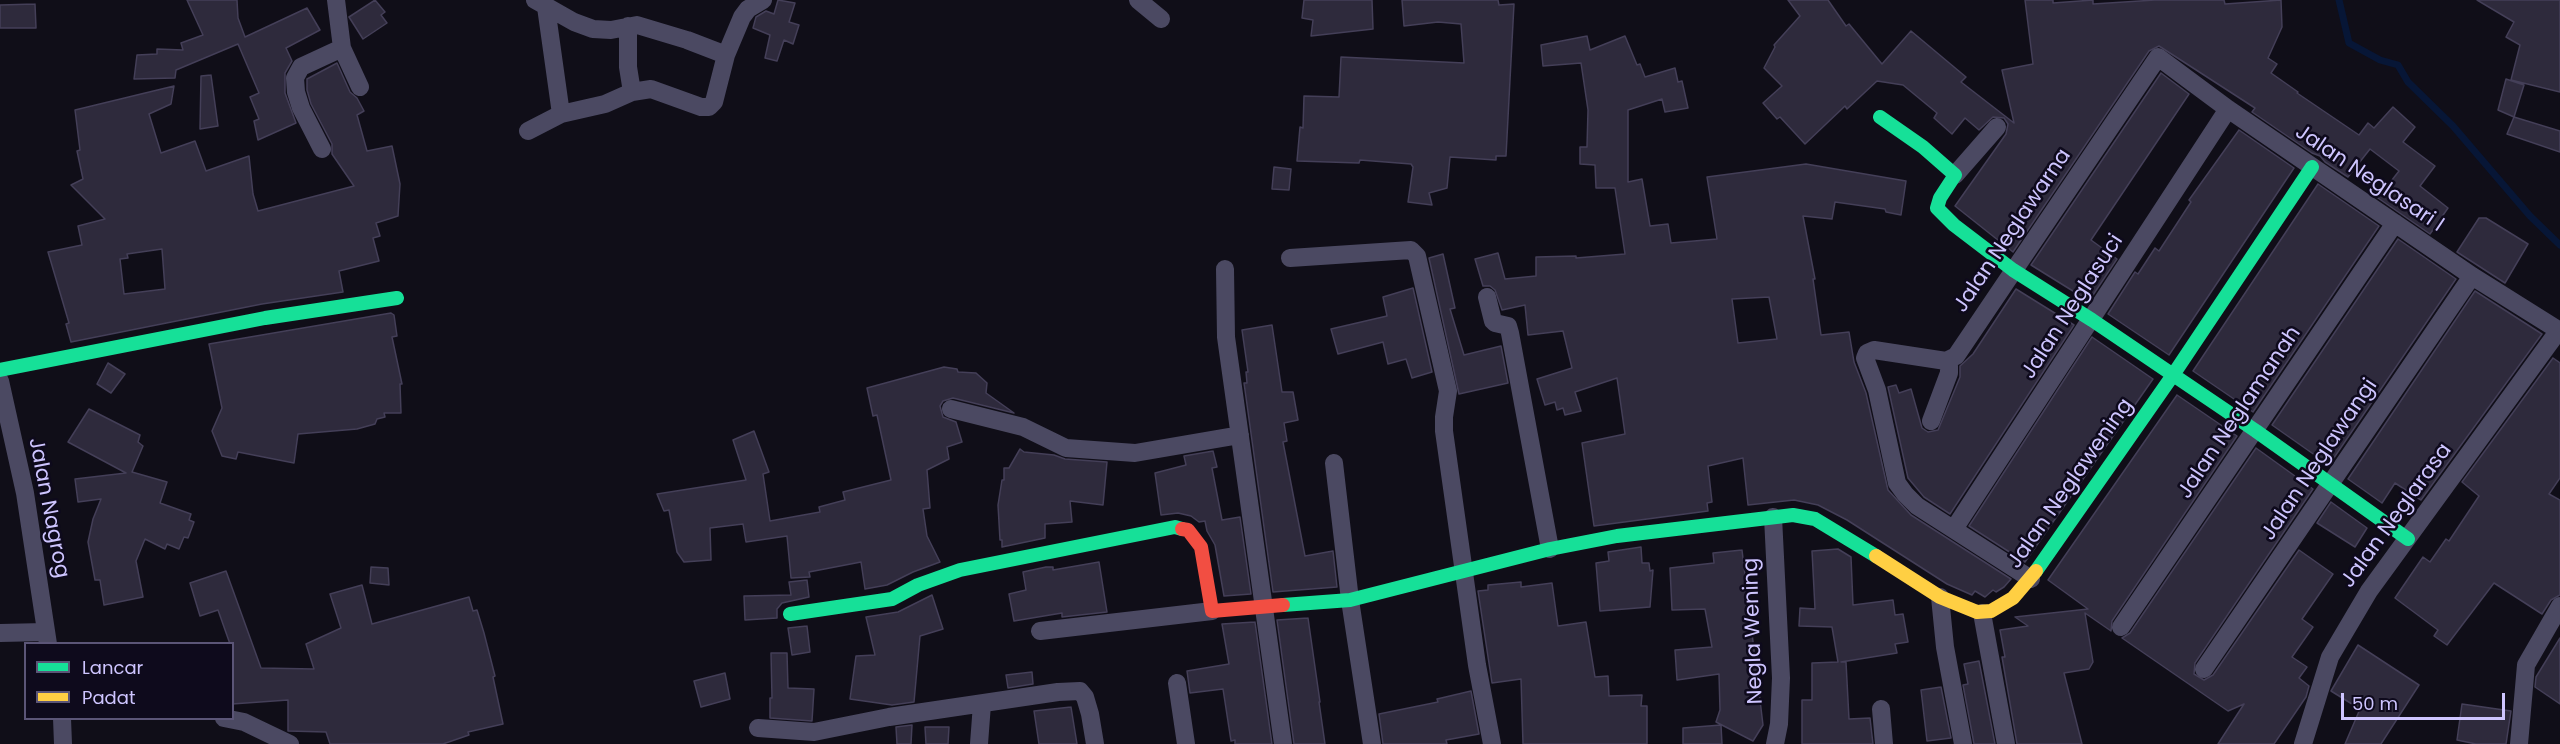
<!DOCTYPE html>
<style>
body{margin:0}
#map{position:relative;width:2560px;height:744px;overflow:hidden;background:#100e18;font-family:Poppins,sans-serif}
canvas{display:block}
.legend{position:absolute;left:24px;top:642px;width:210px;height:78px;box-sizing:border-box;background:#0e0a1c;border:2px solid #5b5577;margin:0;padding:8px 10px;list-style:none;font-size:18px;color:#cec5ff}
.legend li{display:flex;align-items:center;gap:12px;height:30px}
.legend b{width:30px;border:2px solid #5b5577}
.scale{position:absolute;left:2341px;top:693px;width:164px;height:27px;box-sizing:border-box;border:3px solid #cec5ff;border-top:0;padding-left:8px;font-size:18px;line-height:21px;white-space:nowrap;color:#cec5ff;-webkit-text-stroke:4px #0e0a1c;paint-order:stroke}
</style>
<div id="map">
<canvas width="2560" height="744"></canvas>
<ul class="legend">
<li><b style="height:8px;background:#16e098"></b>Lancar</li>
<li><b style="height:8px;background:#ffcf43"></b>Padat</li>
</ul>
<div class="scale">50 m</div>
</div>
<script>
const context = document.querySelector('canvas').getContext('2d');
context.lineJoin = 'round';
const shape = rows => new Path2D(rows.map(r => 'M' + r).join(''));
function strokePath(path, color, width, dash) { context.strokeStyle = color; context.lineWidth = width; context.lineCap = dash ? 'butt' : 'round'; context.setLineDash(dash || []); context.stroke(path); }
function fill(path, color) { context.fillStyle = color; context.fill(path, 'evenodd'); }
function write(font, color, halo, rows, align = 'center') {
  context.font = font + ' Poppins,sans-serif'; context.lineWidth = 5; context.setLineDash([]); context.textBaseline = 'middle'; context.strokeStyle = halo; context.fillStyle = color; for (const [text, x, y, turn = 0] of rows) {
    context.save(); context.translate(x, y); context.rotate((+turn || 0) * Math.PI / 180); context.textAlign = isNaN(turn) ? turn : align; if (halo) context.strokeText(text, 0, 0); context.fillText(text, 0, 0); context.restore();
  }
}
strokePath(shape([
 [2339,0,2349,43,2380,60,2398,65,2408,82,2453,126,2530,216,2560,245]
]), '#071636', 7);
const building = shape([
 [187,0,237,0,238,18,245,37,307,8,320,30,286,48,292,61,285,73,285,93,296,123,258,140,254,121,259,119,250,97,259,93,238,44,176,70,175,78,134,79,137,55,157,54,157,49,183,50,181,43,203,35,187,0],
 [375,0,385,12,381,15,387,23,363,39,349,17,375,0],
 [778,0,795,3,789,22,799,25,793,44,784,40,777,61,765,58,770,35,753,28,756,17,766,11,774,14,778,0],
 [1304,0,1372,0,1373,29,1311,36,1313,20,1302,18,1304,0],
 [1402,0,1498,0,1499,5,1514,4,1506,156,1496,156,1496,160,1450,157,1447,188,1429,193,1432,205,1408,202,1413,167,1411,164,1360,160,1359,163,1297,161,1300,127,1303,128,1304,96,1339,97,1341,57,1464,63,1461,24,1438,22,1404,26,1402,0],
 [1788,0,1828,0,1846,26,1849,24,1882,64,1911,31,1966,77,1961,82,2014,123,2002,70,2033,64,2025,0,2053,0,2053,3,2093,0,2093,4,2155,0,2224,0,2225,4,2281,0,2282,27,2268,58,2277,64,2271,73,2298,92,2297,93,2359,135,2368,123,2374,128,2393,107,2415,127,2403,142,2435,166,2420,186,2448,208,2430,234,2378,198,2399,171,2370,149,2348,177,2325,162,2320,156,2312,153,2252,112,2255,108,2159,46,2149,51,2013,252,1955,206,2006,134,2008,124,2004,118,1993,117,1979,130,1965,118,1952,134,1934,118,1937,113,1903,85,1877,81,1847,109,1845,106,1805,144,1780,117,1777,119,1763,103,1782,86,1764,68,1775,47,1774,45,1800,16,1788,0],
 [2477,0,2560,0,2560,92,2511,80,2520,45,2506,37,2514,22,2477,0],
 [35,4,36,28,0,28,0,5,35,4],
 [1587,36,1590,50,1625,36,1637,65,1640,64,1645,77,1675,68,1678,82,1682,81,1688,108,1665,112,1662,99,1628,110,1628,182,1642,179,1650,226,1668,224,1671,243,1717,239,1707,177,1806,164,1906,181,1901,215,1886,212,1885,209,1835,202,1832,219,1803,216,1815,279,1813,279,1821,335,1849,332,1854,362,1866,393,1888,490,1911,515,2011,579,2004,587,1996,592,1993,590,1985,597,1975,591,1972,595,1947,584,1847,520,1818,505,1794,500,1748,505,1743,458,1708,466,1712,502,1707,503,1708,511,1594,526,1582,443,1625,434,1617,378,1575,392,1581,411,1565,415,1563,408,1557,410,1555,402,1545,405,1537,379,1572,368,1563,331,1528,335,1525,305,1502,310,1495,290,1490,286,1483,286,1475,259,1498,253,1505,279,1536,276,1536,257,1576,256,1576,258,1625,254,1615,188,1596,188,1595,165,1580,164,1580,147,1587,147,1588,110,1581,63,1543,66,1541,45,1587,36],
 [1769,297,1777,339,1738,343,1732,299,1769,297],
 [337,63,350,92,357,98,364,111,357,115,367,151,392,146,400,184,398,216,376,223,380,236,373,238,379,261,339,271,343,292,262,304,71,342,66,324,69,323,48,252,82,245,78,226,105,219,71,185,83,179,77,151,80,150,75,110,174,86,171,104,149,114,161,153,195,141,206,171,249,156,253,194,258,211,354,186,332,154,332,144,311,104,307,90,307,79,337,63],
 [162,249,165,289,124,294,120,259,128,258,127,254,162,249],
 [2161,73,2189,94,2091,240,2117,259,2089,301,2031,265,2161,73],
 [211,75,218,126,200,129,201,76,211,75],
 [2506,79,2524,85,2514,117,2498,110,2506,79],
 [2514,117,2560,131,2560,152,2507,134,2514,117],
 [2239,130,2294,168,2169,355,2108,314,2135,272,2138,274,2155,248,2159,251,2191,202,2189,200,2239,130],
 [1274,167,1291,169,1289,190,1272,189,1274,167],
 [2318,184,2379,226,2253,412,2193,371,2318,184],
 [2479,218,2486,218,2528,244,2505,283,2457,252,2479,218],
 [2398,239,2456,279,2329,465,2272,425,2398,239],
 [1443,254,1455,308,1450,309,1464,355,1501,346,1508,383,1459,394,1429,258,1443,254],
 [1413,288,1432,372,1412,378,1406,359,1388,364,1383,342,1338,354,1331,329,1387,316,1383,297,1413,288],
 [2016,289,2074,325,1950,514,1924,497,1908,478,1888,387,1896,385,1899,393,1911,389,1922,428,1928,432,1938,430,1960,377,1960,366,1973,354,2016,289],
 [2475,291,2542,334,2421,500,2395,483,2382,503,2348,479,2475,291],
 [391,313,394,315,397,336,392,337,402,384,400,384,401,413,384,413,385,417,377,419,375,424,357,429,298,434,294,463,238,452,236,459,222,456,212,431,222,408,209,344,391,313],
 [1272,325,1282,392,1293,392,1298,420,1284,423,1287,441,1283,442,1305,556,1333,551,1337,587,1273,592,1244,383,1247,383,1246,372,1248,372,1242,330,1272,325],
 [2092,337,2153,379,2025,562,1969,526,2092,337],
 [2553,358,2560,363,2560,478,2549,494,2560,500,2560,595,2551,600,2542,614,2494,583,2447,645,2434,636,2438,630,2395,598,2423,557,2430,562,2446,539,2449,541,2479,496,2462,482,2553,358],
 [108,363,125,374,111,393,97,384,108,363],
 [944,367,957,369,958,372,976,373,987,383,986,393,1014,413,953,398,943,401,940,406,943,417,956,422,962,442,947,447,949,459,927,470,930,508,923,509,927,536,940,562,913,572,887,585,865,589,861,562,809,572,810,577,791,578,787,536,746,542,743,524,710,528,711,560,684,562,677,552,669,510,664,511,657,494,746,480,733,440,754,431,769,472,763,474,770,521,820,512,819,507,845,500,843,492,891,480,877,415,873,416,867,388,944,367],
 [2177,395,2237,436,2112,621,2111,631,2085,613,2093,662,2089,669,2064,673,2082,744,2017,744,2002,657,2005,657,2000,630,2028,626,2015,617,2088,609,2048,580,2177,395],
 [89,409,140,435,138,442,143,446,132,472,167,482,160,503,191,514,189,520,194,522,188,538,184,537,179,549,167,544,165,549,145,539,136,561,143,597,104,605,100,580,95,580,88,542,93,519,101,499,78,502,75,479,126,473,68,442,89,409],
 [2256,448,2313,489,2195,663,2194,674,2204,680,2213,675,2299,550,2333,574,2302,619,2313,627,2292,657,2307,667,2299,678,2309,686,2306,697,2274,744,2218,744,2244,704,2228,711,2122,638,2130,633,2256,448],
 [1020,449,1024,452,1054,455,1065,459,1107,462,1103,505,1070,501,1072,522,1045,524,1045,538,1002,547,1002,540,1000,540,998,505,1002,480,1004,480,1004,468,1009,468,1020,449],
 [1213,451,1217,467,1212,468,1222,520,1240,517,1251,594,1224,596,1215,545,1207,531,1205,521,1199,522,1191,516,1178,513,1161,515,1155,473,1186,465,1184,456,1213,451],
 [2331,502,2367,528,2355,547,2317,523,2331,502],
 [1641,547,1642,563,1649,563,1650,571,1653,570,1650,607,1600,611,1596,563,1609,561,1608,552,1641,547],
 [1838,549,1851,557,1853,605,1893,600,1895,615,1903,614,1908,642,1895,644,1897,653,1841,662,1846,662,1849,719,1870,718,1873,744,1802,744,1802,700,1812,700,1812,663,1838,662,1832,627,1799,626,1800,608,1815,609,1812,551,1838,549],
 [1742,550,1763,725,1753,741,1716,722,1720,710,1719,674,1677,680,1675,650,1712,647,1705,609,1672,610,1670,568,1714,563,1713,553,1742,550],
 [1099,562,1107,612,1062,617,1062,613,1014,621,1009,594,1026,590,1023,572,1046,567,1053,567,1053,570,1099,562],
 [371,567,388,568,389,585,370,583,371,567],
 [226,571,261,668,314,669,306,644,341,628,330,594,362,585,372,624,469,597,473,611,477,610,484,633,495,676,493,677,503,724,468,732,469,735,443,744,330,744,326,732,288,731,288,700,232,704,232,644,230,644,218,610,200,616,190,583,226,571],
 [807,580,809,597,782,603,777,609,777,618,745,620,744,596,791,595,789,582,807,580],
 [1521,582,1521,587,1552,583,1558,626,1586,622,1595,677,1608,676,1609,696,1642,695,1641,706,1647,706,1647,744,1523,744,1521,679,1492,683,1478,591,1488,590,1488,585,1521,582],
 [932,595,943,629,920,636,914,702,892,705,850,699,856,656,875,655,866,617,898,612,932,595],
 [1308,618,1320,702,1319,702,1325,744,1294,744,1277,620,1308,618],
 [1255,622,1272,744,1235,744,1235,740,1231,741,1223,689,1190,693,1187,671,1229,664,1222,624,1255,622],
 [807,626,810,652,792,655,788,628,807,626],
 [2560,638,2560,704,2535,687,2536,677,2560,638],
 [2358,645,2419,685,2381,744,2345,744,2360,709,2331,691,2358,645],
 [771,653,787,653,788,688,814,689,812,721,770,718,770,698,772,698,771,653],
 [1979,661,1995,744,1974,744,1963,685,1968,684,1964,664,1979,661],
 [1032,672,1033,684,1008,688,1006,675,1032,672],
 [725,673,730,699,701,707,694,681,725,673],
 [1941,687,1951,738,1927,741,1921,690,1941,687],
 [1471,691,1479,734,1446,740,1447,744,1383,744,1379,714,1438,702,1437,699,1471,691],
 [2462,704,2511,711,2506,744,2476,744,2457,740,2462,704],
 [1071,707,1077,744,1039,744,1034,711,1071,707],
 [912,725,911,744,897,744,896,727,912,725],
 [1721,725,1722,744,1683,744,1683,728,1721,725],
 [925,727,949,727,948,744,926,744,925,727]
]);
fill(building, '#2e2a3c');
strokePath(building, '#443f58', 1.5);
strokePath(shape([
 [336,0,342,48,360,87],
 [535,0,574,22,593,29,611,30,637,25,687,40,726,55],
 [1138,0,1161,19],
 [546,7,561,114],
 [628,26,628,67,632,92],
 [528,131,561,114,605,104,632,92,651,89,701,107,709,107,714,102,726,55,742,17,748,9,763,0],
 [322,149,301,108,296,92,295,78,301,67,342,48],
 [1955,175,1997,127],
 [1290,258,1411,250,1417,256,1448,391,1444,417,1444,431,1477,665,1492,744],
 [1225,269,1226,337,1283,744],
 [1487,297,1493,321,1495,323,1508,326,1510,333,1550,549],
 [0,381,25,493,48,644],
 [951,409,1023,427,1066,448,1135,453,1240,435],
 [1931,421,1949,373,1949,361],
 [1334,463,1350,600,1372,744],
 [1773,517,1781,678,1779,724,1775,744],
 [1954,529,2228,109],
 [2031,579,1917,506,1905,494,1897,483,1877,390,1865,358,1867,353,1874,350,1946,361,1956,356,2158,57,2228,109,2472,276,2560,331],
 [1940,597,1945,647,1963,744],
 [1982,613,2006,744],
 [2121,627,2395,223],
 [1040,631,1212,611],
 [0,633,45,632],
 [2204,669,2472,276],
 [1177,683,1186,744],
 [1881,709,1884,744],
 [62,718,63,744],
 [224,718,244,722,290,744],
 [758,728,814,732,889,717,1058,692,1080,691,1085,697,1090,714,1095,744],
 [979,744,982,704],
 [2303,744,2330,657,2369,591,2559,330],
 [2519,744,2526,665,2560,606]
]), '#4b4962', 18);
strokePath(shape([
 [1880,117,1923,147,1955,175,1940,198,1937,208,1954,225,2013,270,2092,320,2256,431,2408,539],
 [0,370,265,318,397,298],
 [2036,571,2173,375,2312,167],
 [1283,605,1350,600,1550,549,1617,536,1793,515,1815,519,1876,556],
 [790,614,892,599,918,585,960,570,1175,527,1182,529]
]), '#16e098', 14);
strokePath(shape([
 [1876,556,1940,597,1977,612,1991,611,2013,598,2036,571]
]), '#ffcf43', 14);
strokePath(shape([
 [1182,529,1188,530,1201,547,1212,611,1283,605]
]), '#f24e42', 14);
write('21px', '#cec5ff', '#0e0a1c', [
 ["Jalan Neglasari I",2369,179,34],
 ["Jalan Neglawarna",2013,231,-56],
 ["Jalan Neglasuci",2073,307,-57],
 ["Jalan Neglamanah",2240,413,-56],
 ["Jalan Neglawangi",2320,460,-56],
 ["Jalan Neglawening",2071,484,-55],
 ["Jalan Nagrog",48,508,79],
 ["Jalan Neglarasa",2397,516,-54],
 ["Negla Wening",1754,631,-92]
]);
</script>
